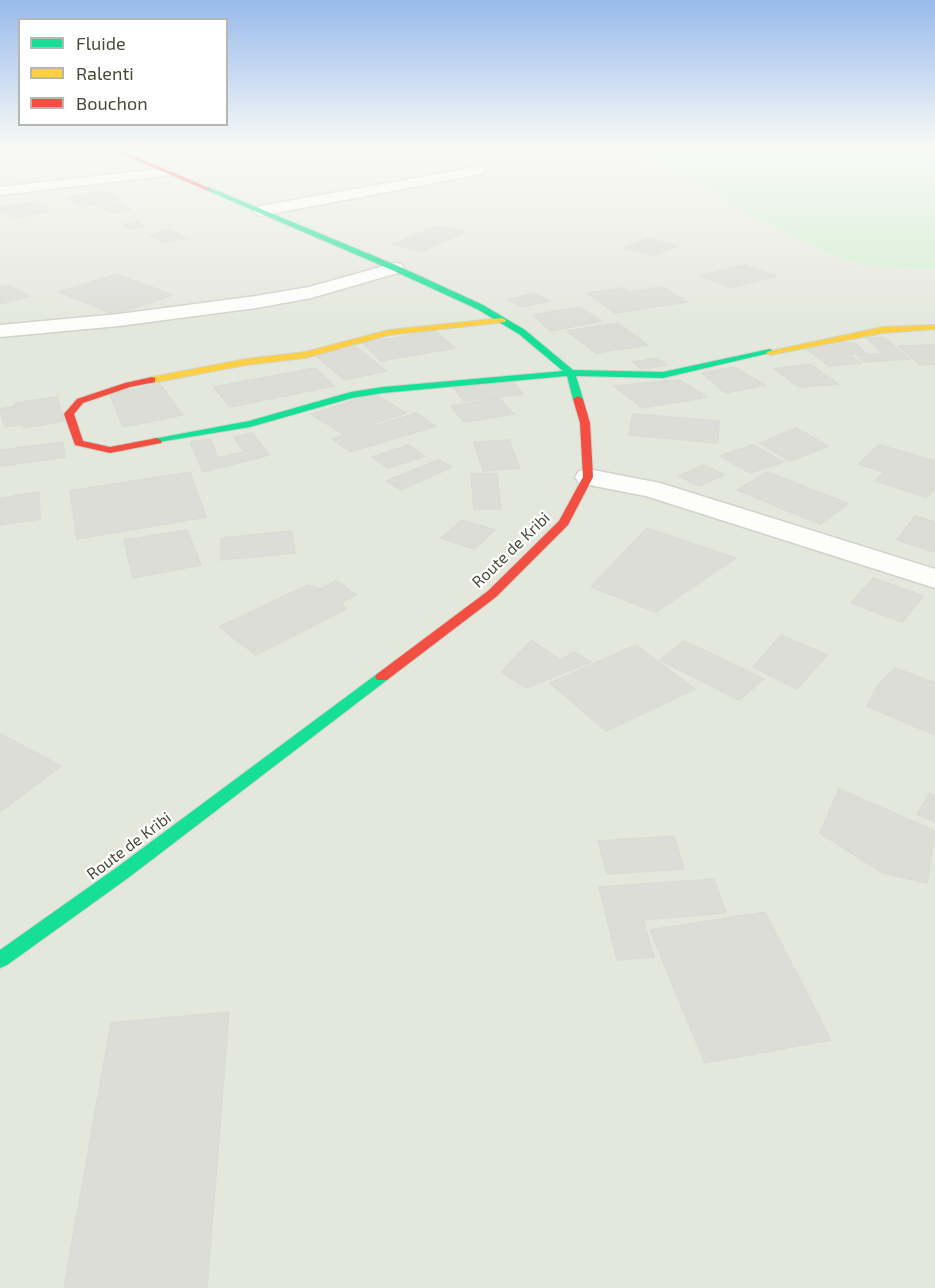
<!DOCTYPE html>
<style>
body{margin:0}
#map{position:relative;width:935px;height:1288px;overflow:hidden;background:#f2f4ee;font-family:"Exo 2",sans-serif}
canvas{display:block}
.legend{position:absolute;left:18px;top:18px;width:210px;height:108px;box-sizing:border-box;background:#fff;border:2px solid #b6b7b0;margin:0;padding:8px 10px;list-style:none;font-size:18px;color:#484a39}
.legend li{display:flex;align-items:center;gap:12px;height:30px}
.legend b{width:30px;border:2px solid #b6b7b0}
</style>
<div id="map">
<canvas width="935" height="1288"></canvas>
<ul class="legend">
<li><b style="height:8px;background:#16e098"></b>Fluide</li>
<li><b style="height:8px;background:#ffcf43"></b>Ralenti</li>
<li><b style="height:8px;background:#f24e42"></b>Bouchon</li>
</ul>
</div>
<script>
const context = document.querySelector('canvas').getContext('2d');
context.lineJoin = 'round';
function fill(path, color) { context.fillStyle = color; context.fill(path, 'evenodd'); }
const shape = rows => new Path2D(rows.map(r => 'M' + r).join(''));
function strokePath(path, color, width, dash) { context.strokeStyle = color; context.lineWidth = width; context.lineCap = dash ? 'butt' : 'round'; context.setLineDash(dash || []); context.stroke(path); }
function write(font, color, halo, rows, align = 'center') {
  context.font = font + ' "Exo 2",sans-serif'; context.lineWidth = 4.5; context.setLineDash([]); context.textBaseline = 'middle'; context.strokeStyle = halo; context.fillStyle = color; for (const [text, x, y, turn = 0] of rows) {
    context.save(); context.translate(x, y); context.rotate((+turn || 0) * Math.PI / 180); context.textAlign = isNaN(turn) ? turn : align; if (halo) context.strokeText(text, 0, 0); context.fillText(text, 0, 0); context.restore();
  }
}
fill(shape([
 [0,148,586,148,625,155,692,175,746,213,802,243,864,265,935,269,935,1288,0,1288]
]), '#e4e7dc');
fill(shape([
 [586,148,935,148,935,269,864,265,802,243,746,213,692,175,625,155]
]), '#d1edcf');
const building = shape([
 [290,148,294,154,258,157,254,150,290,148],
 [310,158,332,162,321,166,299,161,310,158],
 [106,191,120,200,79,207,67,196,106,191],
 [31,202,50,211,15,218,0,211,0,208,31,202],
 [120,203,131,210,110,213,98,205,120,203],
 [137,222,145,227,130,229,123,224,137,222],
 [438,226,466,232,421,251,392,244,438,226],
 [170,230,186,238,165,243,150,235,170,230],
 [649,238,678,246,653,256,623,248,649,238],
 [745,265,777,276,731,288,700,276,745,265],
 [116,274,173,295,115,314,59,292,116,274],
 [9,285,30,296,0,304,0,287,9,285],
 [663,287,687,302,615,313,587,293,624,288,630,292,663,287],
 [534,293,549,301,523,307,508,300,534,293],
 [580,307,601,321,551,331,533,315,580,307],
 [618,323,648,345,596,353,567,331,618,323],
 [435,331,455,348,381,361,363,343,435,331],
 [867,338,885,338,909,359,863,362,857,355,883,354,867,338],
 [838,343,855,343,867,354,850,354,838,343],
 [837,345,861,363,829,366,805,348,837,345],
 [935,345,935,364,920,365,898,346,935,345],
 [356,347,386,371,345,380,316,356,356,347],
 [657,358,667,365,642,369,633,362,657,358],
 [810,364,839,384,800,387,774,369,810,364],
 [734,367,765,385,725,393,702,373,734,367],
 [315,368,334,386,230,407,214,387,315,368],
 [679,380,707,397,642,408,614,386,679,380],
 [512,381,523,394,464,401,454,388,512,381],
 [160,384,182,415,123,427,110,394,160,384],
 [374,394,406,413,343,434,311,414,374,394],
 [57,397,64,421,24,428,23,424,5,427,0,409,13,407,16,403,57,397],
 [499,398,514,414,464,422,451,406,499,398],
 [417,413,436,426,350,452,332,439,417,413],
 [633,414,719,421,718,443,629,435,633,414],
 [796,428,828,446,790,461,760,443,796,428],
 [252,433,269,455,203,472,190,442,210,439,218,458,244,452,234,437,252,433],
 [509,440,520,468,483,471,474,442,509,440],
 [63,442,65,457,1,466,1,450,63,442],
 [409,445,425,456,388,468,372,457,409,445],
 [753,445,784,462,750,473,720,456,753,445],
 [879,445,935,461,935,489,926,497,875,481,884,472,858,464,879,445],
 [438,460,452,467,401,490,386,481,438,460],
 [704,465,724,475,699,486,679,476,704,465],
 [190,472,206,517,77,539,70,491,190,472],
 [768,472,849,504,820,524,737,490,768,472],
 [471,474,497,474,501,509,474,509,471,474],
 [39,492,40,519,0,525,0,498,39,492],
 [915,516,935,522,935,552,897,540,915,516],
 [462,520,495,530,474,549,441,538,462,520],
 [647,528,736,558,656,612,591,587,647,528],
 [187,530,201,565,133,578,124,540,187,530],
 [292,531,295,553,221,560,221,538,292,531],
 [873,578,923,596,902,622,851,603,873,578],
 [336,581,357,595,341,602,346,609,256,655,219,627,308,585,320,589,336,581],
 [781,635,827,655,797,689,753,667,781,635],
 [531,640,561,660,574,652,591,662,526,688,502,672,531,640],
 [684,641,764,679,739,700,660,660,684,641],
 [636,645,695,689,606,731,550,683,636,645],
 [895,668,935,683,935,735,867,706,878,685,895,668],
 [0,734,61,766,0,812,0,734],
 [839,789,935,831,927,883,883,873,820,833,839,789],
 [930,793,935,796,935,822,917,814,930,793],
 [674,836,684,869,607,874,598,841,674,836],
 [714,879,726,913,643,920,654,957,617,960,599,887,714,879],
 [765,912,831,1040,705,1063,650,930,765,912],
 [229,1012,207,1288,64,1288,111,1023,229,1012]
]);
fill(building, '#dcddd7');
strokePath(building, '#dadcd4', 1.5);
const street = shape([
 [477,167,482,168,484,171,482,174,260,216,252,211,260,206,477,167],
 [167,168,174,172,172,175,0,195,0,187,167,168],
 [395,263,401,264,404,268,401,272,311,298,256,308,119,326,0,337,0,325,119,314,256,296,309,287,395,263],
 [588,469,660,483,935,569,935,588,646,496,579,483,575,477,579,471,588,469]
]);
const fast = shape([
 [208,187,398,266,483,305,525,330,573,370,663,372,770,349,774,352,663,378,576,376,583,399,578,402,573,399,567,376,383,393,352,398,250,427,153,443,153,439,249,421,351,392,383,387,563,371,519,334,477,309,392,270,206,190,208,187],
 [382,673,389,677,387,680,128,878,7,965,0,968,0,950,116,868,377,674,382,673]
]);
const slow = shape([
 [502,318,506,320,505,322,389,335,305,358,246,365,152,383,147,380,152,377,246,359,305,352,389,330,502,318],
 [935,325,935,329,883,333,770,355,766,352,883,327,935,325]
]);
const jam = shape([
 [108,148,116,148,211,189,206,190,108,148],
 [152,377,155,378,155,382,130,387,83,403,74,414,83,441,110,447,157,438,162,441,161,443,110,453,75,445,64,414,77,399,125,383,152,377],
 [578,396,583,399,590,423,593,477,568,525,496,597,387,680,377,680,375,677,377,674,488,591,559,521,583,477,580,423,573,399,578,396]
]);
strokePath(street, '#d0d2cb', 3);
strokePath(fast, '#d0d4c7', 2);
strokePath(slow, '#d0d4c7', 2);
strokePath(jam, '#d0d4c7', 2);
fill(street, '#fdfdfc');
fill(fast, '#16e098');
fill(slow, '#ffcf43');
fill(jam, '#f24e42');
const sky = context.createLinearGradient(0, 0, 0, 328);
sky.addColorStop(0, '#98baeb');
sky.addColorStop(0.45, '#f9faf7');
sky.addColorStop(1, '#f9faf700');
context.fillStyle = sky;
context.fillRect(0, 0, 935, 328);
write('16px', '#484a39', '#fff', [
 ["Route de Kribi",511,550,-44],
 ["Route de Kribi",129,846,-37]
]);
</script>
